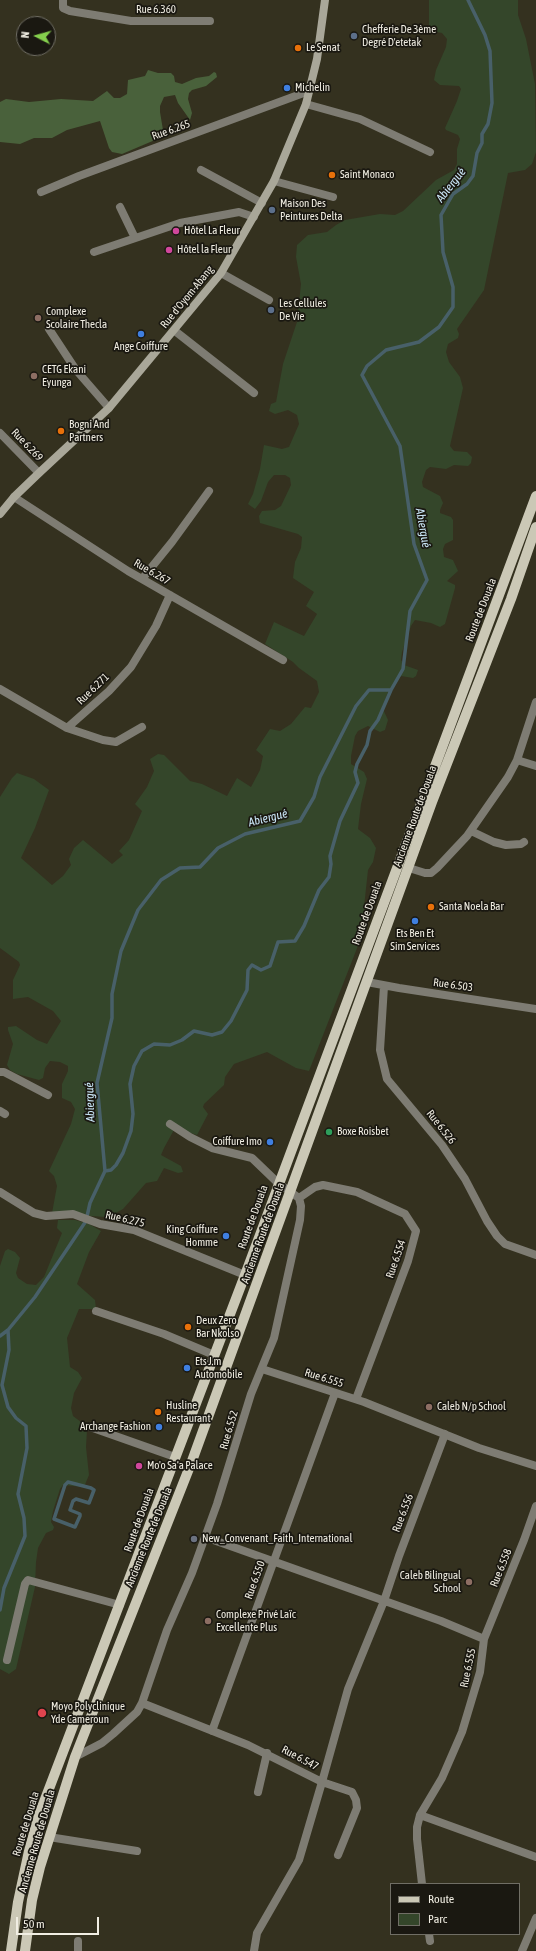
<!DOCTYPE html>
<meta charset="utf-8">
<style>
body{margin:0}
#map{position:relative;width:536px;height:1951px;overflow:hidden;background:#34311f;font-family:"Asap Condensed",sans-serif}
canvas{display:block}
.legend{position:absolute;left:390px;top:1883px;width:130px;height:52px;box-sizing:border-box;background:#1a1811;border:1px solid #706e65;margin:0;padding:5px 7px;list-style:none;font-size:12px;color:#f1eee3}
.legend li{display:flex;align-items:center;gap:8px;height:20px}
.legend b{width:20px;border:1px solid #706e65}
.north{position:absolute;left:16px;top:16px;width:40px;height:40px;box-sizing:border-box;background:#1a1811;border:1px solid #706e65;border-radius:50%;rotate:276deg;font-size:11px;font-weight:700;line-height:16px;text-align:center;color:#f1eee3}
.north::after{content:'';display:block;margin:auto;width:14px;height:18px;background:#85cf4d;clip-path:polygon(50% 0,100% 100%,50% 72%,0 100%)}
.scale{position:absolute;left:16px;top:1917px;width:83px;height:18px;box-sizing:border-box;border:2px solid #f1eee3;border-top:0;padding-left:5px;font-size:12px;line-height:14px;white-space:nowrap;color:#f1eee3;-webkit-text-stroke:3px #1a1811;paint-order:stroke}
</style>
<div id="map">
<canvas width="536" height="1951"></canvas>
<ul class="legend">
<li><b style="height:5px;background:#cbc8b6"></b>Route</li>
<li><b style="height:11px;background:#34462a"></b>Parc</li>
</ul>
<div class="north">N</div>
<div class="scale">50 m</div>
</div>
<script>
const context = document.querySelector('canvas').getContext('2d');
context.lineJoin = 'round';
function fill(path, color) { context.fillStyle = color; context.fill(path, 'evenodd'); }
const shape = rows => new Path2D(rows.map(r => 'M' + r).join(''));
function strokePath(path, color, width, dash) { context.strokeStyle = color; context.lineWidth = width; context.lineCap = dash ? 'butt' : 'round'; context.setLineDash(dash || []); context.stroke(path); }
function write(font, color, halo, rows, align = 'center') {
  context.font = font + ' "Asap Condensed",sans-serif'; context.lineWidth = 3.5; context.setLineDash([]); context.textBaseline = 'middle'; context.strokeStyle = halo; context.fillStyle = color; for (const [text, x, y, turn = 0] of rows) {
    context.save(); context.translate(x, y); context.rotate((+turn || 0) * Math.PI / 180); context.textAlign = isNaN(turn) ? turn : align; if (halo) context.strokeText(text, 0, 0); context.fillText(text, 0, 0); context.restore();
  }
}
fill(shape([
 [429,0,518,0,518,15,526,39,535,84,536,152,532,164,525,170,508,173,484,290,457,329,459,334,458,338,448,344,446,352,449,362,460,377,463,388,450,446,454,451,467,452,472,457,471,463,468,466,454,465,446,469,430,467,426,470,422,482,423,487,440,496,443,503,440,510,440,513,451,517,453,520,453,540,445,544,443,549,444,557,453,560,458,571,447,581,455,585,455,588,445,624,440,627,431,623,415,620,411,626,402,652,401,660,404,665,418,670,416,676,413,678,401,676,389,690,382,707,388,720,385,730,380,732,368,726,358,731,355,736,351,756,351,764,364,772,367,779,361,804,358,829,370,838,376,848,373,862,368,870,364,907,370,915,309,1071,296,1068,267,1052,234,1064,225,1077,224,1085,204,1104,203,1107,208,1114,197,1135,175,1128,164,1148,161,1155,181,1166,183,1172,178,1173,164,1168,157,1181,146,1183,123,1209,114,1214,105,1217,52,1213,57,1186,54,1176,49,1171,71,1124,75,1109,71,1102,62,1098,62,1084,68,1071,68,1066,60,1062,50,1061,45,1068,43,1078,39,1080,17,1074,10,1070,7,1065,13,1044,8,1030,8,1027,16,1026,37,1040,47,1044,61,1021,53,1011,28,997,13,999,13,980,20,965,19,962,0,948,0,797,12,778,17,773,34,779,49,790,35,828,21,858,52,885,63,876,71,865,69,859,74,848,83,840,112,864,123,855,119,851,129,840,142,811,135,804,147,787,154,771,150,759,158,754,164,755,190,781,202,784,227,796,237,778,251,787,260,770,263,756,256,750,270,729,280,731,291,724,305,707,311,708,319,692,317,681,299,668,293,662,265,644,274,622,304,636,317,614,306,606,314,592,293,578,295,562,301,548,302,537,298,534,260,523,259,516,262,511,275,510,281,506,291,485,290,478,285,475,274,475,268,482,261,501,255,509,248,504,253,494,260,469,264,445,282,449,289,447,299,424,297,415,288,410,275,414,269,411,271,404,276,402,283,364,297,322,301,284,296,257,297,245,308,235,327,232,336,225,345,220,380,214,395,215,403,211,436,180,454,170,457,164,457,149,460,139,458,135,446,130,445,128,457,101,461,89,459,86,440,85,434,80,436,70,446,47,447,39,442,33,432,31,429,25],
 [58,1220,75,1220,89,1224,101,1231,89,1252,77,1284,95,1300,96,1309,79,1309,67,1338,70,1367,78,1372,82,1378,74,1393,71,1408,73,1416,85,1425,87,1430,86,1447,89,1475,84,1487,63,1485,60,1489,53,1511,51,1522,54,1527,53,1530,46,1533,38,1548,36,1562,35,1587,16,1669,9,1674,0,1669,0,1266,5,1251,8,1249,15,1252,20,1258,16,1273,18,1278,27,1284,36,1285,44,1277,62,1233,57,1228]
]), '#34462a');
fill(shape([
 [148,70,158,73,171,73,174,76,175,82,182,84,196,78,209,76,214,72,216,73,217,77,206,86,192,90,189,93,188,99,192,113,190,120,178,103,175,95,164,97,160,106,160,112,163,130,162,137,122,154,112,152,109,148,100,121,67,130,52,138,34,138,20,144,0,142,0,102,6,99,29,102,61,99,93,101,107,91,114,98,120,98,127,94,128,80,145,76]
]), '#49613b');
strokePath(shape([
 [105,1171,111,1170,116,1165,123,1153,131,1131,133,1114,130,1084,134,1066,142,1051,154,1044,170,1045,182,1040,194,1031,212,1035,222,1032,231,1021,247,990,248,970,252,965,261,970,270,966,278,942,295,941,304,926,319,890,329,877,331,864,330,856,340,821,358,783,355,772,357,764,367,745,370,731,378,720,391,690],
 [0,1336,8,1330],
 [68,1482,91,1488,94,1490,89,1503,76,1499,73,1501,70,1510,80,1514,80,1516,75,1527,54,1519,65,1485,68,1482],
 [0,1610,4,1588,25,1536,24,1518,18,1494,27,1448,26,1426,16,1418,8,1407,2,1385,9,1350,8,1330,35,1297,86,1221,90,1203,105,1171,97,1083,112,1018,112,994,121,951,138,910,161,880,180,868,200,867,218,848,245,834,300,821,314,797,320,777,356,706,369,690,391,690,403,669,410,611,427,580,414,544,400,446,362,375,367,366,386,350,419,342,439,327,453,307,453,287,443,252,441,215,453,194,467,184,473,176,477,153,482,143,482,134,488,124,492,103,490,51,485,35,468,0]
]), '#486069', 3.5);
strokePath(shape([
 [63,0,63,8,70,11,131,21,210,21],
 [306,104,360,119,430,152],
 [201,170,262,203],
 [274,181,333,197],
 [41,192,79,176,309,91],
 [120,207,135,238],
 [94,252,180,223,239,212,254,217],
 [221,273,269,300],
 [49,329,76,370,109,408],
 [175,331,254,393],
 [0,433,39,473],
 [14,497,128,571,283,660],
 [142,579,172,542,209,491],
 [0,689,67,728,109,691,131,667,156,626,170,595],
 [67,728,103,740,116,742,142,727],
 [517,760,536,766],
 [471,831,494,842,506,845,521,844,524,842],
 [409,868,425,873,431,873,437,868,467,836,508,777,517,760,536,702],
 [367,982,399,988,536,1009],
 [384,986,380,1050,387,1079,442,1145,465,1179,487,1221,497,1236,505,1244,536,1255],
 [0,1072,4,1072,48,1095],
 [0,1111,5,1114],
 [0,1192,34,1213,46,1216,73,1214,100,1224,134,1230,245,1275],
 [299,1198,315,1187,323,1185,357,1192,405,1214,416,1231,408,1261,356,1399],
 [96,1311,164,1334,214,1355],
 [262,1369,364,1402,479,1448,536,1466],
 [90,1427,175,1457],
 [205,1537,441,1621,484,1639,480,1672,462,1732,442,1778,420,1815,536,1857],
 [484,1639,524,1540,536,1506],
 [7,1660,25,1584,28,1580,120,1605],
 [142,1703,248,1745,322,1782,299,1860,257,1933,254,1951],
 [212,1731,335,1393],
 [75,1757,102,1743,113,1734,137,1712,142,1703,167,1630,192,1573,217,1504,251,1394,274,1338,300,1220,301,1206,299,1198,278,1183,252,1158,212,1148,190,1137,170,1124],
 [258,1792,267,1753],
 [420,1815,417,1827,417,1839,422,1884],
 [49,1837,137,1851],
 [338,1855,357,1808,356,1800,352,1792,322,1782,348,1689,384,1601,399,1556,445,1434],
 [429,1934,430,1941],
 [78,1951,78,1941],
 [522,1951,536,1918]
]), '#7e7c73', 8);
strokePath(shape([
 [0,514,14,497,39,473,109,408,221,273,274,181,306,104,317,59,325,0]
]), '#a9a799', 8);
strokePath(shape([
 [11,1951,18,1902,29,1851,39,1815,245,1275,536,496],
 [25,1951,32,1900,40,1867,75,1757,192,1461,432,802,511,599,536,527]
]), '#cbc8b6', 10);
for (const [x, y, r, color] of [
 [354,36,4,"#5c6f8a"],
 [298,48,4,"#e8710a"],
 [287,88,4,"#3f7fe0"],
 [332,175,4,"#e8710a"],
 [272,210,4,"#5c6f8a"],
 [176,231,4,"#d1479c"],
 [169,250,4,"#d1479c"],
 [271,310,4,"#5c6f8a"],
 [38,318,4,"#8d6e63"],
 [141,334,4,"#3f7fe0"],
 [34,376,4,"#8d6e63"],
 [61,431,4,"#e8710a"],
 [431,907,4,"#e8710a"],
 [415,921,4,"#3f7fe0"],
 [329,1132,4,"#2e9e5b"],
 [270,1142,4,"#3f7fe0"],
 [226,1236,4,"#3f7fe0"],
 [188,1327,4,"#e8710a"],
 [187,1368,4,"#3f7fe0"],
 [429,1407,4,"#8d6e63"],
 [158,1412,4,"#e8710a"],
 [159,1427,4,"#3f7fe0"],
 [139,1466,4,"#d1479c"],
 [194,1539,4,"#6b7280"],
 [469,1582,4,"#8d6e63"],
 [208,1621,4,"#8d6e63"],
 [42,1713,5,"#e0444e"]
]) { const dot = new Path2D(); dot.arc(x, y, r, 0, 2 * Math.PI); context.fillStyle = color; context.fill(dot); strokePath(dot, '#1a1811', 1.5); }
write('11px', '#f1eee3', '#1a1811', [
 ["Rue 6.360",156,10],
 ["Rue 6.265",171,130,-20],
 ["Rue d'Oyom-Abang",187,297,-51],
 ["Rue 6.269",27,445,46],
 ["Rue 6.267",152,572,30],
 ["Route de Douala",481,610,-69],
 ["Rue 6.271",93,689,-44],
 ["Ancienne Route de Douala",415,816,-70],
 ["Route de Douala",367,913,-70],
 ["Rue 6.503",453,985,8],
 ["Rue 6.526",441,1127,52],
 ["Route de Douala",253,1217,-70],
 ["Rue 6.275",125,1219,13],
 ["Ancienne Route de Douala",263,1233,-70],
 ["Rue 6.554",396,1259,-71],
 ["Rue 6.555",324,1378,17],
 ["Rue 6.552",229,1430,-74],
 ["Rue 6.556",403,1513,-69],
 ["Route de Douala",139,1520,-70],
 ["Ancienne Route de Douala",149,1537,-68],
 ["Rue 6.558",501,1568,-68],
 ["Rue 6.550",255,1580,-70],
 ["Rue 6.555",468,1668,-78],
 ["Rue 6.547",300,1758,28],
 ["Route de Douala",26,1824,-73],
 ["Ancienne Route de Douala",37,1841,-74]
]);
write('11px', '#f1eee3', '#1a1811', [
 ["Chefferie De 3ème",362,30],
 ["Degré D'etetak",362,43],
 ["Le Senat",306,48],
 ["Michelin",295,88],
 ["Saint Monaco",340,175],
 ["Maison Des",280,204],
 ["Peintures Delta",280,217],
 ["Hôtel La Fleur",184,231],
 ["Hôtel la Fleur",177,250],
 ["Les Cellules",279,304],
 ["De Vie",279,317],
 ["Complexe",46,312],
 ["Scolaire Thecla",46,325],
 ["Ange Coiffure",141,347,"center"],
 ["CETG Ekani",42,370],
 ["Eyunga",42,383],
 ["Bogni And",69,425],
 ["Partners",69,438],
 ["Santa Noela Bar",439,907],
 ["Ets Ben Et",415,934,"center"],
 ["Sim Services",415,947,"center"],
 ["Boxe Roisbet",337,1132],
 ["Coiffure Imo",262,1142,"right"],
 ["King Coiffure",218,1230,"right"],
 ["Homme",218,1243,"right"],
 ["Deux Zero",196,1321],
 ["Bar Nkolso",196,1334],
 ["Ets J.m",195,1362],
 ["Automobile",195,1375],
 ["Husline",166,1406],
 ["Restaurant",166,1419],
 ["Caleb N/p School",437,1407],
 ["Archange Fashion",151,1427,"right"],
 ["Mo'o Sa'a Palace",147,1466],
 ["New_Convenant_Faith_International",202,1539],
 ["Caleb Bilingual",461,1576,"right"],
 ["School",461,1589,"right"],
 ["Complexe Privé Laïc",216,1615],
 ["Excellente Plus",216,1628],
 ["Moyo Polyclinique",51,1707],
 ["Yde Cameroun",51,1720]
], 'left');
write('italic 12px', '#cbe7f8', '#1a1811', [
 ["Abiergué",451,185,-52],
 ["Abiergué",423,528,80],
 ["Abiergué",268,818,-14],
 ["Abiergué",90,1102,-92]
]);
</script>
